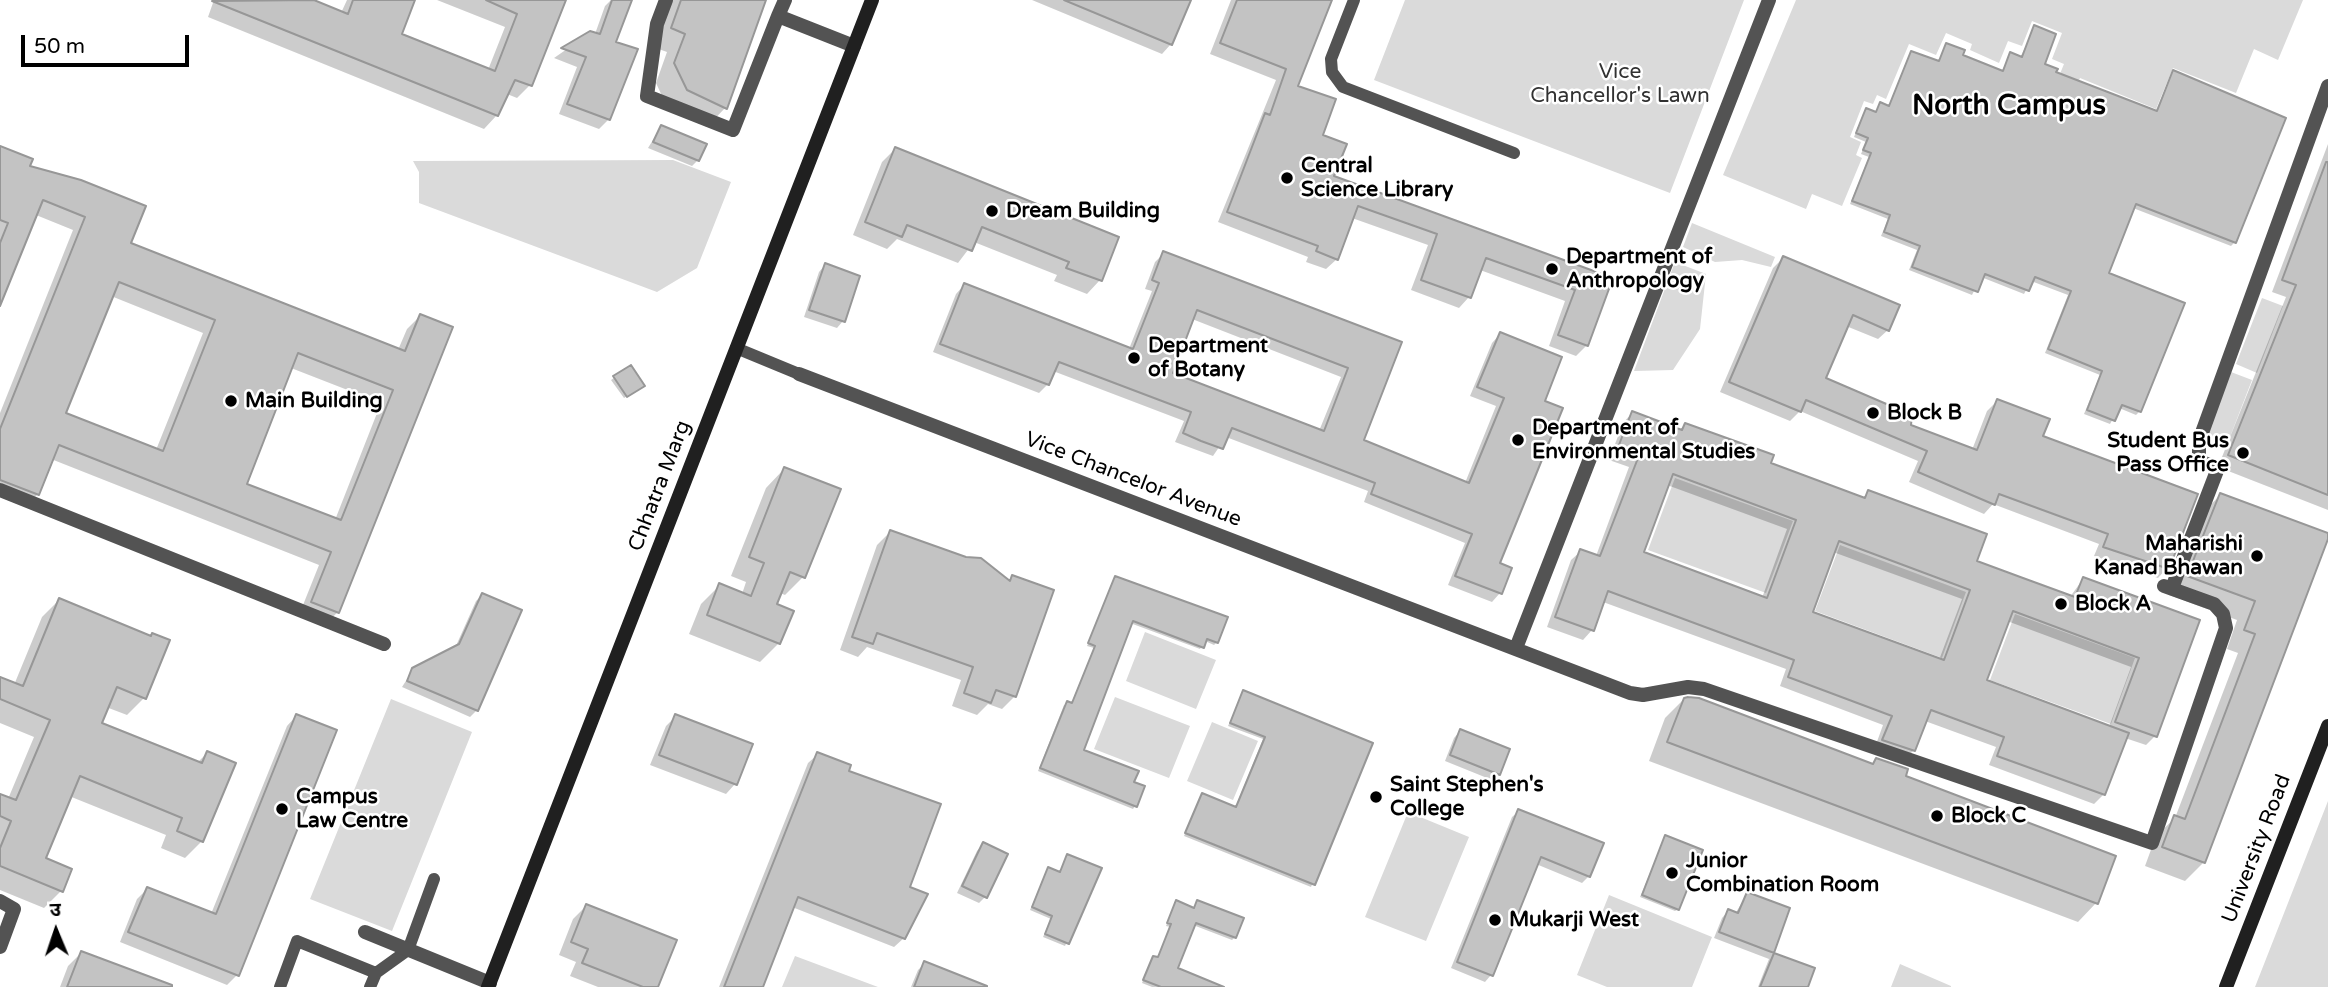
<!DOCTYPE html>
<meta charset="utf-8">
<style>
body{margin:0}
#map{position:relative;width:2328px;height:987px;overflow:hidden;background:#fff;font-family:"Varela Round","Noto Sans Devanagari",sans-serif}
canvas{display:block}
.north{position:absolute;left:21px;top:896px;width:70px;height:70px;-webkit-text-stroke:5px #fff;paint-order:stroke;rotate:358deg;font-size:19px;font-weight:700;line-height:28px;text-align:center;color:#000}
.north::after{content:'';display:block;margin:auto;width:24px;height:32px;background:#000;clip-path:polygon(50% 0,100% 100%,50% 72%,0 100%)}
.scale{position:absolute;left:21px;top:35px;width:168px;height:32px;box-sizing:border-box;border:4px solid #000;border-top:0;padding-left:9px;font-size:21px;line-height:24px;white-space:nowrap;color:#000;-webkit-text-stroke:5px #fff;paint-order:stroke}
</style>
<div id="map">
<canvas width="2328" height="987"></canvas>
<div class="north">उ</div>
<div class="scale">50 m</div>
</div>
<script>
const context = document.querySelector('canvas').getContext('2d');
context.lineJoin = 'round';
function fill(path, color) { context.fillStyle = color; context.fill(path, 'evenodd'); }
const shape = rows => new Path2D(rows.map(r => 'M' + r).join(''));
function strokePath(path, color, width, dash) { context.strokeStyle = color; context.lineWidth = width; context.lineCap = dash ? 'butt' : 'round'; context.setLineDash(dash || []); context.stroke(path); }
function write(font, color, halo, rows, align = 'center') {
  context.font = font + ' "Varela Round",sans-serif'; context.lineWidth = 5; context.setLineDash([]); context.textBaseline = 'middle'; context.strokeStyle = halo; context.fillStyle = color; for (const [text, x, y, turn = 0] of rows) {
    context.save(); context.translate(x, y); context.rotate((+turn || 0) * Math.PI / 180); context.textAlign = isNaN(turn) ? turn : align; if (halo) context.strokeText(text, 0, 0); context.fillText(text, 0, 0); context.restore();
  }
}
fill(shape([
 [1405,0,1744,0,1670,193,1374,80],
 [1796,0,2303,0,2278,60,2254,49,2236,93,2173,68,2156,109,2080,78,2073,93,2055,86,2064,64,2052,59,2062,33,2032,21,2022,46,2008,41,1999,63,1970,50,1972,44,1946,33,1936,55,1909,44,1886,99,1877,95,1873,104,1864,101,1850,137,1861,142,1856,155,1862,158,1842,206,1812,194,1806,209,1723,175],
 [673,160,731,182,697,268,657,292,419,203,419,172,413,161],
 [1692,223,1775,257,1771,267,1742,260,1715,262,1683,247],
 [1675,262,1706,274,1700,329,1673,370,1634,371],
 [2262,298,2283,306,2257,373,2236,364],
 [2231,372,2252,380,2226,447,2205,439],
 [1675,478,1793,521,1766,593,1648,550],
 [1840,545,1966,592,1942,658,1815,611],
 [2015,614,2135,658,2111,724,1990,680],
 [1145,632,1216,660,1196,709,1126,681],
 [1115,697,1190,726,1169,778,1094,749],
 [391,699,472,732,392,931,310,899],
 [1212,722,1258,741,1233,800,1187,781],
 [2328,801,2328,987,2255,987],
 [1408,812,1469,837,1426,941,1365,917],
 [1609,895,1712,937,1692,987,1607,987,1577,975],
 [795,956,878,987,782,987],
 [1900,964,1951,986,1951,987,1891,987]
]), '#dadada');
fill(shape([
 [214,0,309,0,341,13,347,0,413,0,400,35,488,70,505,27,437,0,564,0,530,85,517,98,507,94,497,115,484,129,208,17],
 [611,0,624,0,614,43,609,119,599,129,559,114,577,67,554,58,590,33,595,34,605,6],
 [670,0,764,0,725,108,707,127,668,109,656,83,667,52,653,47],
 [1032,0,1190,0,1171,44,1162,54],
 [1231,0,1330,0,1296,87,1321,136,1332,177,1611,280,1587,345,1576,356,1549,346,1565,301,1480,270,1469,297,1459,308,1411,290,1428,245,1352,218,1337,259,1326,269,1306,262,1308,257,1218,222,1276,80,1210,54],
 [2035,27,2042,65,2054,73,2155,112,2173,72,2235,242,2231,246,2133,208,2107,274,2140,411,2136,415,2119,408,2110,424,2084,414,2100,375,2045,353,2068,295,2031,281,2024,294,1981,277,1972,295,1909,270,1917,250,1881,236,1888,219,1850,204,1869,157,1861,154,1866,142,1854,137,1863,114,1866,110,1874,113,1880,104,1888,107,1912,53,1937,63,1947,45,1960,56,2001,72,2011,54,2020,58],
 [661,127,698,160,692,166,648,148],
 [2328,144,2328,510,2218,467,2286,297,2272,292],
 [0,147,129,244,398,350,407,329,420,316,338,612,324,625,299,615,319,565,51,459,38,494,25,507,0,497,0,413,73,230,36,215,0,304],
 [111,296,203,333,156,450,64,414],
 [291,368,381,403,335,520,245,485],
 [895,149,1117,238,1100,280,1087,294,1054,281,1057,275,974,242,958,263,897,239,887,249,853,235,882,162],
 [1164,253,1399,343,1362,441,1465,483,1496,406,1470,396,1492,343,1500,334,1542,402,1497,564,1500,593,1492,602,1448,585,1465,543,1364,502,1368,491,1226,437,1213,456,1175,442,1184,421,1053,371,1048,384,1039,393,933,352,956,294,964,285,1129,349,1152,291,1145,289,1155,262],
 [1192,319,1341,377,1319,431,1170,374],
 [1783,258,1888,330,1878,339,1846,326,1824,379,1909,426,1972,450,1987,411,1997,401,2167,568,2158,578,2094,556,2099,544,1993,504,1984,514,1909,482,1918,461,1800,411,1790,421,1720,392,1773,268],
 [825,265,843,321,837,328,804,317,819,272],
 [630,367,640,388,624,398,611,380],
 [1632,413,1679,431,1685,425,1769,464,1862,499,1868,492,1975,562,2070,597,2083,579,2198,621,2155,736,2146,745,2125,738,2104,794,2094,804,1989,765,1996,747,1925,721,1914,750,1904,760,1874,750,1883,725,1780,686,1786,669,1603,602,1592,630,1583,640,1547,627,1571,560,1581,551,1596,556,1629,467,1609,460,1623,423],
 [1667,485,1787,529,1762,598,1641,553],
 [1833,552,1962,599,1939,660,1810,613],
 [2007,621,2131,667,2109,727,1984,681],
 [784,469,803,577,785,595,780,593,775,605,779,643,760,662,689,634,701,604,720,585,742,594,746,582,731,576,766,488],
 [2220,495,2328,535,2204,862,2185,881,2145,866,2156,836,2175,818,2238,653,2227,649,2237,620,2169,595,2202,514],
 [890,532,1008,581,1013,577,1015,696,1002,709,988,704,977,715,952,706,961,680,867,647,858,657,840,650,877,545],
 [1116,578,1217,642,1214,645,1205,641,1200,649,1130,623,1082,751,1132,783,1135,806,1133,809,1038,771,1064,705,1071,704,1094,648,1087,646],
 [482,595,519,611,477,710,470,717,402,687,413,670,455,648,476,601],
 [59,600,144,698,127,715,106,707,99,724,197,763,207,753,202,841,185,858,161,848,166,835,69,796,43,859,61,891,44,908,0,890,0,795,8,799,34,737,0,723,0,679,14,685,42,617],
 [1244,692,1371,744,1311,887,1184,836,1202,795,1235,808,1263,739,1228,726],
 [1684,699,1871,765,1876,760,2096,903,2078,922,1649,761,1665,718],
 [296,716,237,975,227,985,120,942,137,899,147,889,211,914,287,726],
 [676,716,735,784,726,794,650,765,666,726],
 [1460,731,1498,774,1492,780,1445,761,1454,738],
 [818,754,846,772,908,888,904,938,894,947,792,907,761,987,719,987,808,763],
 [1519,811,1589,876,1582,883,1536,864,1491,975,1485,982,1451,968,1512,817],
 [1665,837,1678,909,1675,911,1640,897],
 [983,844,985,897,979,903,957,893,977,851],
 [1068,856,1099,869,1065,946,1043,937,1051,919,1030,910,1046,872,1049,869,1059,873],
 [1747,894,1771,953,1813,969,1806,987,1758,987,1769,959,1714,938,1722,918,1728,911,1735,914],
 [1176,902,1193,909,1198,902,1235,937,1232,940,1193,925,1176,969,1211,987,1152,987,1142,983,1151,961,1157,959,1170,927,1166,926],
 [586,906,656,987,598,987,570,976,576,962,559,955,573,919],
 [81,953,154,987,60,987,68,966],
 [925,963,985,987,911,987,918,970]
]), '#0003');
const building = shape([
 [314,0,348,14,353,0,415,0,402,34,495,71,517,14,486,0,566,0,532,86,515,80,498,116,212,1,314,0],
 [612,0,632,0,616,42,638,49,610,120,567,104,586,57,561,48,590,31,600,34,612,0],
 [681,0,766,0,727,109,687,90,674,63,685,34,671,28,681,0],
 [1064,0,1191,0,1172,45,1064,0],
 [1237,0,1332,0,1298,86,1336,99,1323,135,1347,144,1334,176,1613,278,1588,346,1558,335,1575,290,1486,258,1471,298,1421,280,1437,234,1358,206,1338,260,1316,251,1318,246,1227,212,1265,113,1270,115,1286,69,1220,43,1237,0],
 [2034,25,2056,34,2045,64,2058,69,2056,72,2157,111,2173,70,2286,118,2236,243,2136,204,2109,273,2185,303,2141,412,2122,405,2115,421,2087,410,2102,371,2048,349,2071,291,2035,277,2029,291,1985,274,1978,292,1912,267,1920,246,1884,232,1890,215,1852,201,1871,153,1863,150,1868,138,1856,133,1866,108,1876,112,1880,102,1889,106,1911,51,1939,61,1946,43,1965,50,1963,55,2003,71,2010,52,2022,57,2034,25],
 [661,125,707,144,699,161,653,142,661,125],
 [0,146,33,159,30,166,81,180,146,206,131,243,405,351,420,314,453,327,339,613,311,602,331,552,59,445,39,495,0,480,0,429,85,217,43,200,0,306,0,243,8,223,0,220,0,146],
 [119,282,215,320,163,451,66,413,119,282],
 [298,353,393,390,341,520,247,484,298,353],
 [895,147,1119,237,1102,281,1066,268,1069,262,982,227,972,251,907,225,902,237,865,222,895,147],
 [2326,162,2328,162,2328,495,2228,455,2296,285,2282,280,2326,162],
 [1163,251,1402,342,1364,440,1469,483,1504,398,1477,387,1500,332,1562,357,1545,401,1563,408,1500,563,1512,568,1502,594,1455,576,1472,534,1371,494,1375,483,1232,428,1223,449,1201,441,1183,433,1191,412,1059,362,1049,385,940,344,964,283,1133,349,1159,283,1152,280,1163,251],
 [1197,310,1348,368,1324,431,1173,373,1197,310],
 [1783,256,1900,305,1889,331,1853,315,1826,378,1912,415,1911,425,1977,450,1997,399,2050,419,2043,436,2198,494,2169,569,2103,547,2108,534,1999,494,1995,505,1918,472,1927,451,1806,400,1801,412,1729,382,1783,256],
 [825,263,860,276,845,322,809,310,825,263],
 [631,365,645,386,627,397,613,376,631,365],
 [1632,411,1682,430,1685,423,1774,455,1771,463,1865,498,1868,490,1987,534,1977,561,2023,578,2075,597,2083,577,2200,620,2157,737,2115,722,2139,658,2013,611,1987,680,2129,733,2105,795,1997,756,2004,737,1931,710,1915,751,1882,740,1892,716,1788,677,1794,660,1608,591,1594,631,1555,617,1580,549,1600,556,1638,458,1617,450,1632,411],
 [1673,474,1796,520,1767,598,1644,552,1673,474],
 [1839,541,1970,590,1944,660,1813,612,1839,541],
 [784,467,841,489,805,578,790,572,777,604,794,611,780,644,707,615,719,583,751,596,764,563,749,557,784,467],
 [2220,493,2328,533,2328,539,2205,863,2162,847,2174,815,2185,819,2255,634,2244,630,2255,601,2187,576,2220,493],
 [890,530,966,557,981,558,1010,581,1012,575,1054,590,1016,697,996,690,991,703,964,693,973,667,877,633,873,644,852,637,890,530],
 [1115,576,1228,617,1218,643,1207,639,1204,648,1133,621,1084,750,1139,771,1134,782,1145,786,1137,807,1040,768,1067,701,1072,703,1095,646,1088,643,1115,576],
 [482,593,522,610,478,711,407,681,412,668,459,644,482,593],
 [59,598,151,636,152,633,170,640,146,699,117,687,102,723,202,763,207,751,236,763,203,842,177,831,182,818,80,776,46,858,72,869,63,892,0,866,0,848,11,821,0,816,0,794,16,800,50,720,0,699,0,677,23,686,59,598],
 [1243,690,1373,743,1315,885,1185,833,1202,793,1236,807,1265,737,1230,723,1243,690],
 [1688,697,1699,698,1873,764,1876,758,1908,769,1906,776,2116,856,2098,904,1667,742,1684,698,1688,697],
 [296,714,337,730,239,976,128,932,147,887,216,914,296,714],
 [675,714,753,744,737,785,659,755,675,714],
 [1460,729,1510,749,1500,775,1450,755,1460,729],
 [817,752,851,765,849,771,941,804,910,887,928,894,905,939,798,897,763,987,724,987,817,752],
 [1518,809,1604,843,1590,877,1541,857,1493,976,1457,962,1518,809],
 [1665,835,1703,850,1679,910,1642,895,1665,835],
 [983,842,1008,854,987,898,962,886,983,842],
 [1067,854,1102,868,1069,944,1045,934,1052,916,1032,907,1048,867,1060,872,1067,854],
 [1747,892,1790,908,1774,953,1719,932,1728,909,1738,913,1747,892],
 [1176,900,1194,908,1197,900,1244,918,1236,938,1196,923,1178,968,1224,987,1161,987,1143,980,1153,956,1158,957,1171,924,1167,923,1176,900],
 [586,904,677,940,658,987,643,987,582,963,588,949,571,942,586,904],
 [81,951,172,985,172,987,67,987,81,951],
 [1774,953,1815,968,1808,987,1760,987,1774,953],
 [924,961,987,986,987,987,914,987,924,961]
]);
fill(building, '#c3c3c3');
strokePath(building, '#979797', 2);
strokePath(shape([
 [1354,0,1331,59,1332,72,1343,87,1514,153],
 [736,348,799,374],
 [280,987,297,941,376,973],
 [370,987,376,973,408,950,434,879]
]), '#535353', 12);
strokePath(shape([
 [666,0,657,24,647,96,733,130,778,16],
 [785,0,778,16,854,46],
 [799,374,1630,693,1643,695,1688,687,1704,689,2152,843,2226,628,2223,614,2214,604,2164,586],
 [0,490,384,644],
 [2172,588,2218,468,2199,461,2199,441,2328,86],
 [1516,648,1769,0],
 [0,901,14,909,0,947],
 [365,932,490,983]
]), '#535353', 14);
strokePath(shape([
 [488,987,872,0],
 [2226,987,2328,726]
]), '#202020', 14);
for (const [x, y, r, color] of [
 [1287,178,7,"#000"],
 [992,211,7,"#000"],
 [1552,269,7,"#000"],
 [1134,358,7,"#000"],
 [231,401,7,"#000"],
 [1873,413,7,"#000"],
 [1518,440,7,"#000"],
 [2243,453,7,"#000"],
 [2257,556,7,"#000"],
 [2061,604,7,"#000"],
 [1376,797,7,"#000"],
 [282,809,7,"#000"],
 [1937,816,7,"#000"],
 [1672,873,7,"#000"],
 [1495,920,7,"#000"]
]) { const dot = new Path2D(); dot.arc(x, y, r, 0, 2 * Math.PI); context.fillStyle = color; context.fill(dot); strokePath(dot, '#fff', 2.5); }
write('21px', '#313131', '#fff', [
 ["Vice",1620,72],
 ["Chancellor's Lawn",1620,96]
]);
write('bold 21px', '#000', '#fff', [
 ["Central",1301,166],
 ["Science Library",1301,190],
 ["Dream Building",1006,211],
 ["Department of",1566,257],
 ["Anthropology",1566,281],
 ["Department",1148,346],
 ["of Botany",1148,370],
 ["Main Building",245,401],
 ["Block B",1887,413],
 ["Department of",1532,428],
 ["Environmental Studies",1532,452],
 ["Student Bus",2229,441,"right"],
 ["Pass Office",2229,465,"right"],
 ["Maharishi",2243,544,"right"],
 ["Kanad Bhawan",2243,568,"right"],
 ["Block A",2075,604],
 ["Saint Stephen's",1390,785],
 ["College",1390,809],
 ["Campus",296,797],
 ["Law Centre",296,821],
 ["Block C",1951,816],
 ["Junior",1686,861],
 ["Combination Room",1686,885],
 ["Mukarji West",1509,920]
], 'left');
write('21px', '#000', '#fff', [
 ["Vice Chancelor Avenue",1133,480,21],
 ["Chhatra Marg",660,486,-69],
 ["University Road",2257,849,-69]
]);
write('bold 28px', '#000', '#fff', [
 ["North Campus",2009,107]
]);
</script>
